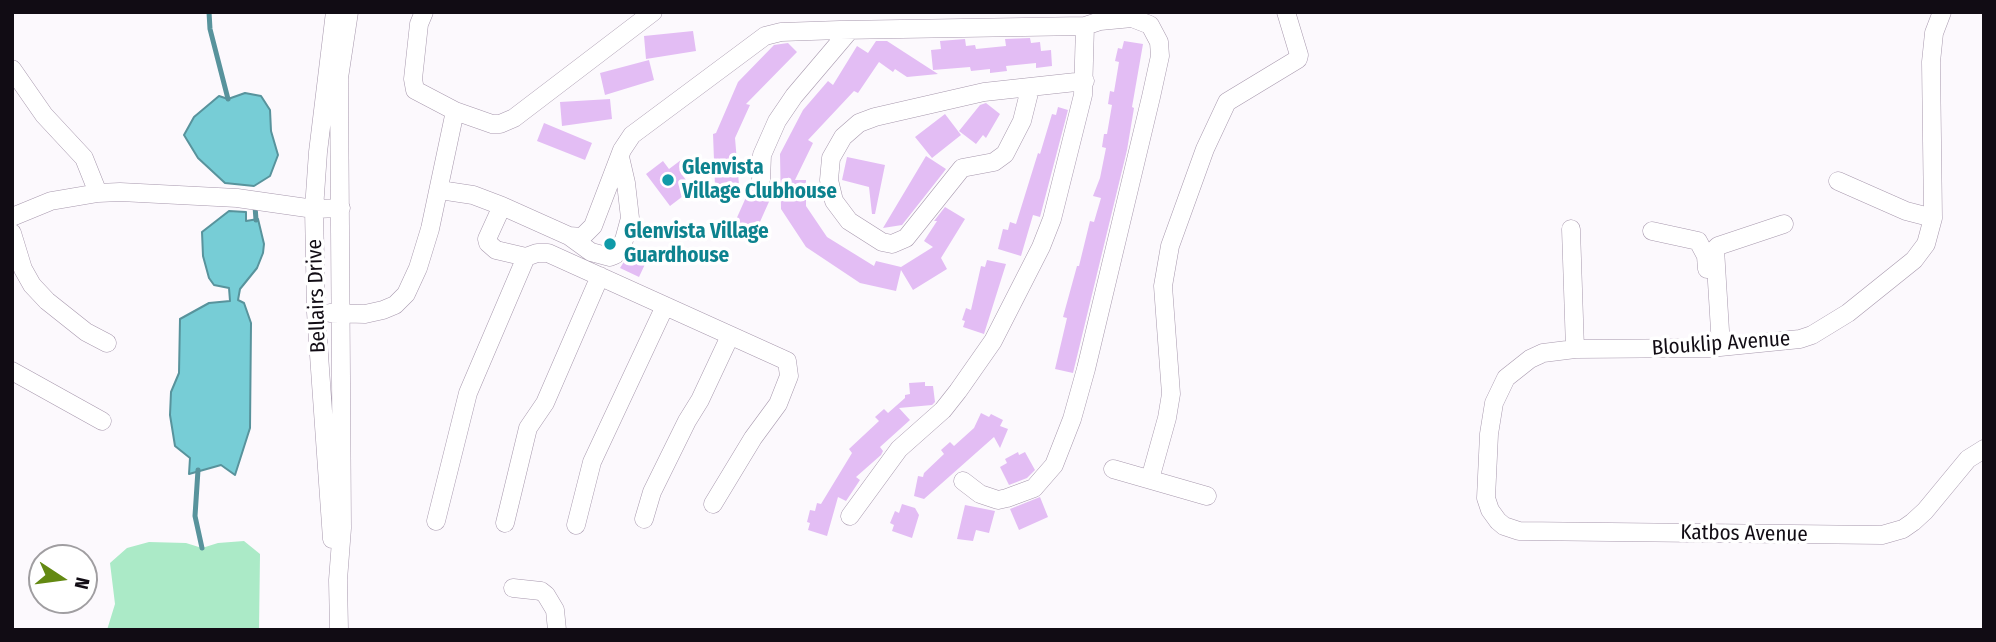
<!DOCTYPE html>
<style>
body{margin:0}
#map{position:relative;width:1996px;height:642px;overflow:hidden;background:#fcf9fd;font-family:"Fira Sans Condensed",sans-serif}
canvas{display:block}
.frame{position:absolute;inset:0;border:14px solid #110c14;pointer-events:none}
.north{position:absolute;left:28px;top:544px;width:70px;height:70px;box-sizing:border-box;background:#fff;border:2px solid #a09ea1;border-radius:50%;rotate:103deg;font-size:19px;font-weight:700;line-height:28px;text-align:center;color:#110c14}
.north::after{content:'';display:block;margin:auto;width:24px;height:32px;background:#638912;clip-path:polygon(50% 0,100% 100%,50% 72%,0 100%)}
</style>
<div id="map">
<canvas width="1996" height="642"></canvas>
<div class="frame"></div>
<div class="north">N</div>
</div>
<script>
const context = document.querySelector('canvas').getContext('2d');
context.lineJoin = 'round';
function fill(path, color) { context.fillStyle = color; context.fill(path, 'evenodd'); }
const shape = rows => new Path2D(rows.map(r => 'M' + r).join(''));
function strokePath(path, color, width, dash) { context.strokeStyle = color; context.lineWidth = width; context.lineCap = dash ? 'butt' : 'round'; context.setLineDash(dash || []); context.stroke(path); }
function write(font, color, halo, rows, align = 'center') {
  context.font = font + ' "Fira Sans Condensed",sans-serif'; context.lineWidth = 7; context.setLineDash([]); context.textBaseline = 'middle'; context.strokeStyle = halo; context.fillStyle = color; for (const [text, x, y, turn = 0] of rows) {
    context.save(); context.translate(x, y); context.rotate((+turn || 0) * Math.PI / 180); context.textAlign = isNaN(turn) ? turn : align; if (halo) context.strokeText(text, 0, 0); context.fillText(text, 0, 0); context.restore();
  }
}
fill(shape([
 [244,541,260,554,259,630,107,630,115,604,110,563,127,548,149,542,186,543,202,548,218,543]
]), '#abeac7');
const water = shape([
 [245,93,261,96,270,110,271,131,278,155,270,176,254,186,225,183,198,158,184,135,194,117,219,96,228,99,245,93],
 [229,211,246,212,246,221,258,219,264,244,263,253,257,268,240,289,238,300,244,303,251,323,250,428,235,475,221,465,189,474,190,458,175,446,170,415,171,392,179,373,180,319,209,303,230,301,229,288,214,285,209,278,203,256,202,232,229,211]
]);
fill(water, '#77cdd6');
strokePath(water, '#58939c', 2);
strokePath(shape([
 [209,12,210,29,228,99],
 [255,206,256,220],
 [198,470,195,516,202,548]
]), '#58939c', 5);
fill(shape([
 [693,31,696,51,646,59,644,36],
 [1030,38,1031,43,1040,42,1041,51,1051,50,1052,66,1036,68,1036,63,1006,66,1007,71,990,73,990,69,971,71,970,67,933,70,931,50,941,49,940,41,965,39,966,46,975,45,976,49,1006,46,1005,39],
 [876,41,887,41,938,74,907,77,895,69,893,72,879,62,858,93,854,91,808,140,813,143,795,180,806,180,806,206,827,237,874,266,876,261,901,267,933,247,924,241,937,221,934,221,945,207,965,219,941,258,947,269,913,290,901,270,896,291,860,283,806,247,781,209,780,154,803,110,828,81,833,85,857,46,868,53],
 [1124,41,1143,44,1132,107,1134,108,1127,150,1073,373,1055,369,1067,318,1063,317,1077,266,1079,266,1090,221,1094,222,1101,198,1093,196,1100,178,1106,148,1102,147,1104,134,1107,134,1112,105,1108,104,1110,91,1114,92,1119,62,1115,61,1118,48,1122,49],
 [788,43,797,52,746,104,750,105,735,138,739,185,715,186,713,134,716,133,738,82,774,45],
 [649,60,654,80,605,95,600,73],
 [610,99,612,119,562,126,560,102],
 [986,103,1000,114,986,138,983,135,976,144,959,131,980,105],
 [1058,107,1068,110,1040,217,1033,215,1021,256,998,249,1003,229,1008,230,1010,222,1016,224,1038,153,1040,154,1052,114,1056,115],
 [945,114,961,135,932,158,915,137],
 [544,123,592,143,585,160,537,141],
 [926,156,946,169,943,173,902,225,883,228],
 [685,157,692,168,683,176,689,184,683,188,687,193,670,206,646,174,663,161,669,169],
 [847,157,885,165,875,214,872,214,869,187,842,180],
 [751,186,756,190,772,195,759,224,757,223,750,239,731,231],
 [630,252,647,260,639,277,620,268],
 [987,260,1006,264,984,334,963,327,965,321,962,320,966,308,971,310,981,266,985,267],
 [925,382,925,386,933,386,935,402,932,405,899,408,910,420,880,447,883,451,881,455,856,477,860,480,846,501,838,497,827,536,808,530,810,523,807,522,810,510,815,511,817,503,821,504,852,453,849,449,879,421,875,417,884,409,888,413,905,398,905,395,910,394,909,383],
 [981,413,989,417,991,414,1003,420,1000,426,1008,429,1000,448,994,437,924,499,914,496,918,476,923,477,924,473,944,454,941,450,950,442,954,446,974,428],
 [1018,452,1019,455,1025,452,1035,470,1027,478,1009,485,1000,467,1007,463,1005,459],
 [1040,497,1048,517,1019,530,1010,509],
 [902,504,915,508,919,515,912,538,892,531,894,525,890,523,895,511,899,513],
 [965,505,995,511,989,533,976,530,973,541,957,539]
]), '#e3bdf4');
const minor = shape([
 [424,12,419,24,413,79,415,90,455,111,492,124,500,124,514,118,653,12],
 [1942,12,1934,33,1931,62,1933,218,1926,244,1914,260,1848,313,1812,335,1800,339,1710,348,1575,349,1543,353,1530,359,1506,378,1494,403,1489,434,1486,498,1490,510,1498,521,1504,526,1519,531,1882,535,1903,529,1913,522,1925,511,1968,459,1984,449],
 [12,69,44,115,84,158,98,193],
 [1030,89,1022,121,1005,154,994,162,962,168,906,238,892,244,882,242,849,221,834,201,829,180,831,158,843,137,859,123,875,117,984,92,1085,81],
 [761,180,762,155,777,121,794,96,850,30],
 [1838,181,1906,211,1933,218],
 [440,190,473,195,502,206,569,236,591,252,610,257,615,255,624,240,630,218,626,183,620,157],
 [502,206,487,239,488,243,496,250,526,257,537,253,548,253,787,361,789,376,778,404,753,438,713,504],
 [12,217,51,201,98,193,120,192,237,198,314,209,341,208],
 [1571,229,1575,349],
 [1652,231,1698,241,1706,256,1707,269],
 [12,233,23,269,32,285,47,301,86,332,107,343],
 [569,236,582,237,593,226,622,150,632,135,765,36,781,32,840,30,1085,26,1100,21,1132,18,1150,25,1159,42,1160,56,1151,97,1086,369,1072,419,1054,465,1034,488,1007,498,998,500,980,494,963,481],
 [330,313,365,314,383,310,395,305,406,294,418,268,430,229,455,111],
 [1721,347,1715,249,1718,246,1784,224],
 [12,371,102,421],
 [1113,469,1207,496],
 [1150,479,1167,418,1171,394,1163,286,1170,246,1205,149,1227,102,1298,59,1299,55,1286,12],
 [850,516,899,449,943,410,958,391,993,341,1041,247,1052,219,1083,95,1085,26],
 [644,519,652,492,687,421,700,400,730,336],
 [436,521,468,393,526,257],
 [505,523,528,428,545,403,600,276],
 [576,525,592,462,665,306],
 [332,539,316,312,314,209,318,152,335,12],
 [513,588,541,591,546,595,555,610,557,630],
 [339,630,338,580,342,528,339,78,349,12]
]);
strokePath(minor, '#a798ad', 19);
strokePath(minor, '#fff', 18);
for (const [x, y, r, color] of [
 [668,180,7,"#0f9aa8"],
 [610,244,7,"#0f9aa8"]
]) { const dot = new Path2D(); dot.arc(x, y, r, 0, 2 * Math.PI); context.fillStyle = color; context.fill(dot); strokePath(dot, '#fff', 2.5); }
write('bold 21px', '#0d838f', '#fff', [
 ["Glenvista",682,168],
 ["Village Clubhouse",682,192],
 ["Glenvista Village",624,232],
 ["Guardhouse",624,256]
], 'left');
write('21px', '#110c14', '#fff', [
 ["Bellairs Drive",317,296,-92],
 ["Blouklip Avenue",1721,344,-4],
 ["Katbos Avenue",1744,534,1]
]);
</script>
